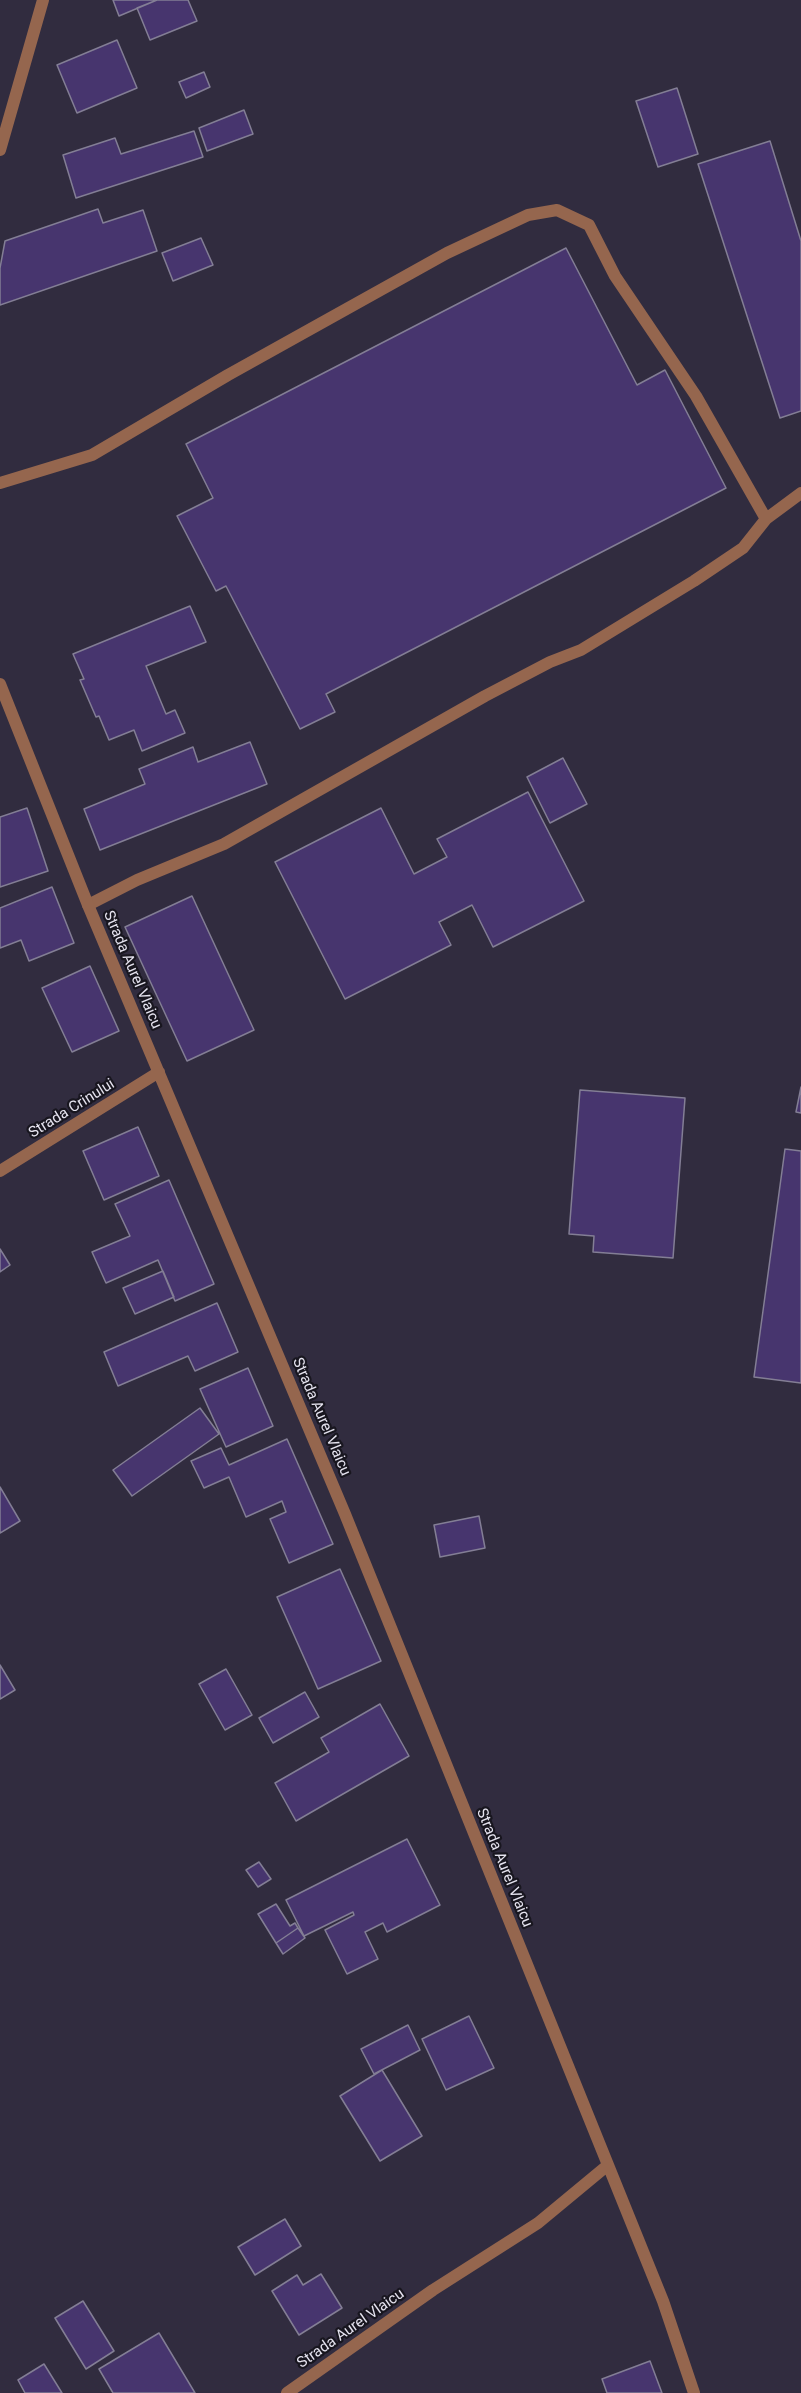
<!DOCTYPE html>
<style>
body{margin:0}
canvas{display:block;background:#312c3f}
</style>
<canvas width="801" height="2393"></canvas>
<script>
const context = document.querySelector('canvas').getContext('2d');
context.lineJoin = 'round';
function fill(path, color) { context.fillStyle = color; context.fill(path, 'evenodd'); }
const shape = rows => new Path2D(rows.map(r => 'M' + r).join(''));
function strokePath(path, color, width, dash) { context.strokeStyle = color; context.lineWidth = width; context.lineCap = dash ? 'butt' : 'round'; context.setLineDash(dash || []); context.stroke(path); }
function write(font, color, halo, rows, align = 'center') {
  context.font = font + ' Roboto,sans-serif'; context.lineWidth = 4.5; context.setLineDash([]); context.textBaseline = 'middle'; context.strokeStyle = halo; context.fillStyle = color; for (const [text, x, y, turn = 0] of rows) {
    context.save(); context.translate(x, y); context.rotate((+turn || 0) * Math.PI / 180); context.textAlign = isNaN(turn) ? turn : align; if (halo) context.strokeText(text, 0, 0); context.fillText(text, 0, 0); context.restore();
  }
}
const building = shape([
 [113,0,157,0,119,16,113,0],
 [157,0,188,0,197,21,150,40,137,8,157,0],
 [117,40,137,88,77,113,57,65,117,40],
 [204,72,210,87,186,98,179,82,204,72],
 [677,88,698,154,658,167,636,101,677,88],
 [244,110,253,134,207,151,199,128,244,110],
 [194,131,203,157,76,198,63,155,115,138,121,154,194,131],
 [770,141,801,241,801,411,780,418,698,164,770,141],
 [98,209,103,223,143,210,157,251,0,305,0,268,5,241,98,209],
 [201,238,213,265,173,281,162,253,201,238],
 [566,248,637,385,665,370,726,488,326,694,335,712,300,729,226,586,216,591,177,516,213,498,186,444,566,248],
 [190,606,206,642,146,666,166,714,175,710,185,733,142,751,134,730,109,740,99,716,96,717,80,680,84,679,73,654,190,606],
 [250,742,267,784,100,850,84,809,145,784,139,769,193,747,198,762,250,742],
 [563,758,587,804,550,823,527,777,563,758],
 [528,792,584,901,493,947,472,905,439,922,451,945,345,999,275,862,381,808,414,874,447,857,437,839,528,792],
 [27,808,48,871,0,887,0,817,27,808],
 [52,887,74,943,29,961,21,940,0,948,0,908,52,887],
 [192,896,254,1030,187,1061,125,927,192,896],
 [90,966,119,1031,72,1052,42,988,90,966],
 [801,1087,801,1113,796,1112,801,1087],
 [580,1090,685,1098,673,1258,593,1252,594,1236,569,1234,580,1090],
 [138,1127,159,1176,104,1200,83,1151,138,1127],
 [785,1149,801,1151,801,1383,754,1377,785,1149],
 [169,1180,214,1284,175,1301,158,1260,106,1283,92,1252,130,1236,115,1204,169,1180],
 [0,1249,10,1265,0,1272,0,1249],
 [163,1271,174,1297,135,1314,123,1288,163,1271],
 [217,1303,238,1352,195,1371,188,1356,118,1386,104,1352,217,1303],
 [248,1368,273,1426,226,1447,200,1389,248,1368],
 [200,1408,219,1434,132,1496,113,1470,200,1408],
 [287,1439,333,1544,289,1563,270,1519,286,1512,282,1501,246,1517,229,1477,204,1488,191,1461,221,1448,229,1465,287,1439],
 [0,1487,20,1521,0,1533,0,1487],
 [479,1516,485,1548,440,1557,434,1525,479,1516],
 [340,1569,381,1661,318,1689,277,1597,340,1569],
 [0,1665,15,1690,0,1699,0,1665],
 [226,1669,252,1715,225,1730,199,1684,226,1669],
 [305,1692,319,1717,273,1743,259,1718,305,1692],
 [380,1704,409,1756,296,1821,275,1783,329,1752,321,1738,380,1704],
 [407,1839,440,1905,387,1932,383,1923,365,1932,378,1959,347,1974,325,1930,354,1915,353,1912,304,1936,286,1900,407,1839],
 [259,1862,271,1879,258,1887,246,1870,259,1862],
 [276,1904,290,1926,295,1923,298,1928,276,1943,258,1914,276,1904],
 [298,1928,305,1938,283,1954,276,1943,298,1928],
 [469,2016,494,2068,446,2090,422,2039,469,2016],
 [408,2025,420,2050,374,2074,361,2049,408,2025],
 [382,2070,422,2136,380,2161,340,2096,382,2070],
 [285,2219,301,2246,255,2275,238,2247,285,2219],
 [321,2274,342,2308,299,2335,272,2291,297,2275,303,2285,321,2274],
 [83,2301,114,2351,86,2369,55,2318,83,2301],
 [159,2333,195,2393,113,2393,99,2369,159,2333],
 [650,2361,662,2393,607,2393,602,2379,650,2361],
 [44,2364,62,2393,25,2393,18,2380,44,2364]
]);
fill(building, '#47356e');
strokePath(building, '#837e95', 1.5);
strokePath(shape([
 [0,483,92,455,228,375,447,253,528,215,557,210,589,225,615,276,696,396,766,519],
 [88,905,137,880,224,844,485,696,550,662,581,650,694,581,743,548,766,519,801,493]
]), '#95664e', 12);
strokePath(shape([
 [0,150,43,0],
 [0,684,88,905,345,1514,663,2301,694,2393],
 [0,1171,159,1072],
 [287,2393,433,2290,538,2223,608,2165]
]), '#95664e', 12);
write('15px', '#e5e3ef', '#18161f', [
 ["Strada Aurel Vlaicu",132,970,67],
 ["Strada Crinului",72,1109,-32],
 ["Strada Aurel Vlaicu",321,1417,67],
 ["Strada Aurel Vlaicu",504,1868,68],
 ["Strada Aurel Vlaicu",351,2329,-35]
]);
</script>
